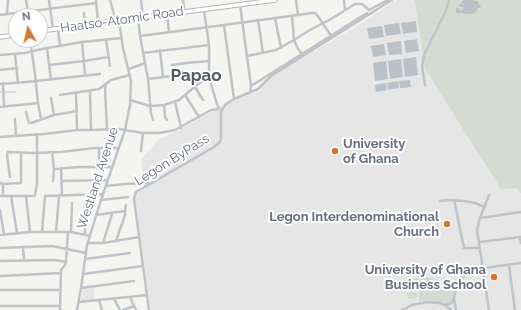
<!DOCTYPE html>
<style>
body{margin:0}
#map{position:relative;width:521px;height:310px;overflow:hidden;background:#f4f5f1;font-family:Raleway,sans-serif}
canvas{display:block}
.north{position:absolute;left:8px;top:8px;width:40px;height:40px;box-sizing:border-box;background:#fff;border:1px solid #c2c6cc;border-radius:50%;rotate:352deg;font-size:11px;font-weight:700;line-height:16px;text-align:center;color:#667080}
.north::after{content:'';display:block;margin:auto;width:14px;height:18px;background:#d47632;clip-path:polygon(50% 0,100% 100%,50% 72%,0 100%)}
</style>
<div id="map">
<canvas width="521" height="310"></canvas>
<div class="north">N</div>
</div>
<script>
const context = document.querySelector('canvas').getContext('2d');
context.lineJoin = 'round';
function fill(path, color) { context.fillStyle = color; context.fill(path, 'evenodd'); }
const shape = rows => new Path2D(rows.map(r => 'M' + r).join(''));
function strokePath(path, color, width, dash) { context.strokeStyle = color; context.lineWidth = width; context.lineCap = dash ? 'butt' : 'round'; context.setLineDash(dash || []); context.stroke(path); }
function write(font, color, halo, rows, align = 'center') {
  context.font = font + ' Raleway,sans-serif'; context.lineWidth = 4; context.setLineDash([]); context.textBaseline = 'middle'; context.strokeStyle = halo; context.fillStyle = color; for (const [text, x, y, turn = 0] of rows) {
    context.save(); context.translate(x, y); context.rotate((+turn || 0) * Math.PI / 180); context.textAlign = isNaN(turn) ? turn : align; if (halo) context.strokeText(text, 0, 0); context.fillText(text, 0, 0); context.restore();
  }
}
fill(shape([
 [396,0,521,0,521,310,151,310,135,198,138,193,148,186,142,169,141,161,144,156,158,140,171,134,238,98,255,93,259,91,271,76,352,29],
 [94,288,95,300,81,301,83,289]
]), '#e5e6e5');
fill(shape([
 [415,0,521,0,521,194,517,188,501,189,425,69],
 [423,277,436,279,439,280,443,283,444,283,448,285,454,287,452,300,450,302,445,304,430,300,419,301,419,291,417,291,415,288,413,280,413,278],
 [416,291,417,298,408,299,407,293]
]), '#d5dbd3');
fill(shape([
 [464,0,473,0,478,1,481,8,478,8,475,13,472,14,463,14,462,12,460,14,456,13,456,9,457,7,462,11,464,9,463,7,460,7,459,5],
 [416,21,417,32,403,34,401,23],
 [399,23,401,34,386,36,384,25],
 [382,26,384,37,369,39,367,28],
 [417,39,419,51,406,53,404,41],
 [401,41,402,54,389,55,387,43],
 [384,44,386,55,373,57,371,46],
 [416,57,418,75,405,77,403,59],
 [401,59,403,77,390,79,388,61],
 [386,61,388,79,375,81,373,63],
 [410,80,411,87,400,88,399,81],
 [398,81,399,88,388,90,387,83],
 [386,83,387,90,376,92,375,85]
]), '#bac2c8');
strokePath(shape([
 [0,92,2,92],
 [4,92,16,92]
]), '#bac2c8', 1);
const major = shape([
 [40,31,275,0],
 [0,37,16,35]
]);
strokePath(major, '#b4b6ba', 5.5);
strokePath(shape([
 [26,0,28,11],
 [49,0,53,29],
 [96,0,98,23],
 [110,0,116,21],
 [141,0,143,17],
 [183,0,185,12],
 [296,0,298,15],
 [344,0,345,10],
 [240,5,251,86,250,93],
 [204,10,209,45,209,77,216,101,219,109],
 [84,13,85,25],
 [7,14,8,0],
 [167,14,169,32],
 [0,15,15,13,96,3],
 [292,16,294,40,298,49,301,53],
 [138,18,140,36,148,79,151,113,153,120],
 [275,18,281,48],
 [258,20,263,53],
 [224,25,234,99],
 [58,29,60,46],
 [140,36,224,25,312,13,315,13,317,15,332,37],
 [30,40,35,74,38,103,41,119],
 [106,40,110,66],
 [82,42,85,75],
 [47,48,51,80],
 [160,50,163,77],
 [143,53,209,45],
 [15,54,18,83],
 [0,55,25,53,42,49,82,42,122,38],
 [247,56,276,50,294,40,310,30,331,19,355,4,362,4,369,10,388,0],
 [49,65,84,61,108,57],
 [172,65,186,63,209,61],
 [129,69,145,63],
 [0,70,17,68],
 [148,79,172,76],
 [3,83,4,106],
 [0,84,26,82,100,74],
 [106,84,105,88,107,129],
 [425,85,422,66,423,61,424,55,445,13,449,0],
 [251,86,367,13],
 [195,87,203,100],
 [90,91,91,130],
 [76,93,77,130],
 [60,95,99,89,111,80,130,75],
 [185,95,199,117],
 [51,98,54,115],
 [130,100,150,106,164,105,179,100,185,95,198,84,209,77],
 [175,102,181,128],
 [164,105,165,117,167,120],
 [0,107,38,103],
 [26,112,29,123,31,123,54,115,77,111],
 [15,119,16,136],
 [0,137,44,134,77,130,91,130,119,129,143,133,159,133,175,130,211,110,219,109],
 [99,148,99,166],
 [141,151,143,133],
 [52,152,54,169,53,181],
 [61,168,62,195],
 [54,169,79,167,112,167],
 [10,177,7,155,8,152,33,153,61,152,95,148,118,148],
 [62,181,108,180],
 [0,183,3,184,21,183,21,153],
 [3,184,3,196],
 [106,186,125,184,149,183],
 [0,196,34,196,35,195,37,184,37,135],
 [11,196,17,233],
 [26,196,30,232],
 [101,200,128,197],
 [454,200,464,248,480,248],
 [440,201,449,200,464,201,475,203,485,207],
 [0,210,4,234],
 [96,215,125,211,126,205],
 [480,218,521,212],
 [42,232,45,196,103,194],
 [56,232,59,195],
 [71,232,72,203],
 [85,234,85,203],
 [0,235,30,232,71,232,90,236],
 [520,237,521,243],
 [116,241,125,215,125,211],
 [479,242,521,237],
 [88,243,103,243,139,237],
 [103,243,112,214],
 [23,247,24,260],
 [0,248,52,246,86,253],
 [85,259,130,253],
 [0,261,55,260,66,262],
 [509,265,515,310],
 [83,274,143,266],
 [0,276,61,273],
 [81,288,134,281],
 [0,290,60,290],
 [130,297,136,310],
 [114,299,120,310],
 [99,300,102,310],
 [79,302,147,295],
 [445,305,451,303,454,298],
 [0,306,60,306],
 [60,310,61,270,65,265,66,262,68,232],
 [77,310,81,288,87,245,101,200,125,130,130,105,131,81,123,48,119,21],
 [123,310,134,306],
 [149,310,134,199,136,192,143,188,214,147,219,143,221,139,221,112,223,108,226,104,234,99,258,89,271,76,392,0],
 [402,310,412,305,427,302,439,303,445,305,451,310],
 [456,310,454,298,455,292,460,281,466,274,477,269,521,263],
 [489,310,477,230,480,218,489,195]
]), '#c0c3c7', 2.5);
strokePath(major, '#fff', 3.5);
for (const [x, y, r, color] of [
 [335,151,4,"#d47632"],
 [447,224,4,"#d47632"],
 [494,277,4,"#d47632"]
]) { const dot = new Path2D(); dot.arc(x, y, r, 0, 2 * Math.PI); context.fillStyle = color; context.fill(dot); strokePath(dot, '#fff', 1.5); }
write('13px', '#667080', '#fff', [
 ["Haatso-Atomic Road",122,20,-8],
 ["Legon ByPass",172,160,-32],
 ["Westland Avenue",98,178,-72]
]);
write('bold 13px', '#667080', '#fff', [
 ["University",343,144,"left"],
 ["of Ghana",343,159,"left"],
 ["Legon Interdenominational",439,217],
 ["Church",439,232],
 ["University of Ghana",486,270],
 ["Business School",486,285]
], 'right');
write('bold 17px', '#535a66', '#fff', [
 ["Papao",196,76]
]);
</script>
